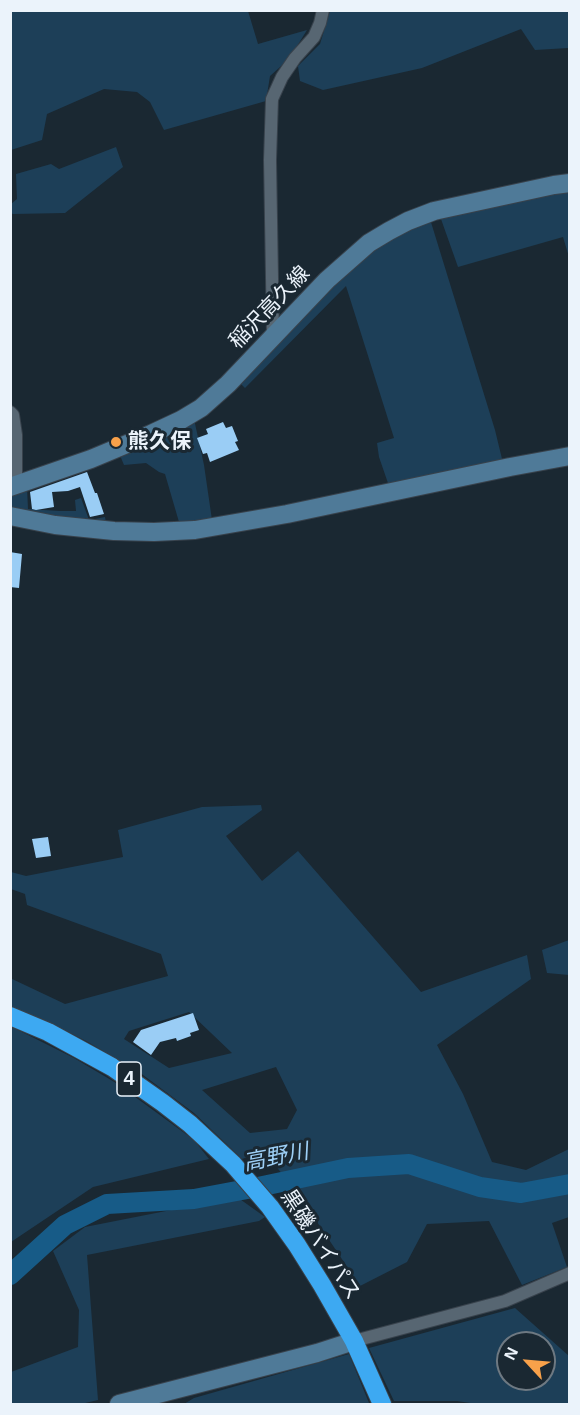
<!DOCTYPE html>
<meta charset="utf-8">
<style>
body{margin:0}
#map{position:relative;width:580px;height:1415px;overflow:hidden;background:#1a2832;font-family:Arial,sans-serif}
canvas{display:block}
.frame{position:absolute;inset:0;border:12px solid #ebf3fb;pointer-events:none}
.north{position:absolute;left:496px;top:1331px;width:60px;height:60px;box-sizing:border-box;background:#1a2832;border:2px solid #6e7982;border-radius:50%;rotate:296deg;font-size:16px;font-weight:700;line-height:24px;text-align:center;color:#ebf3fb}
.north::after{content:'';display:block;margin:auto;width:21px;height:27px;background:#f8a14a;clip-path:polygon(50% 0,100% 100%,50% 72%,0 100%)}
</style>
<div id="map">
<canvas width="580" height="1415"></canvas>
<div class="frame"></div>
<div class="north">N</div>
</div>
<script>
const context = document.querySelector('canvas').getContext('2d');
context.lineJoin = 'round';
function fill(path, color) { context.fillStyle = color; context.fill(path, 'evenodd'); }
const shape = rows => new Path2D(rows.map(r => 'M' + r).join(''));
function strokePath(path, color, width, dash) { context.strokeStyle = color; context.lineWidth = width; context.lineCap = dash ? 'butt' : 'round'; context.setLineDash(dash || []); context.stroke(path); }
function write(font, color, halo, rows, align = 'center') {
  context.font = font + ' Arial,"Noto Sans JP",sans-serif'; context.lineWidth = 6; context.setLineDash([]); context.textBaseline = 'middle'; context.strokeStyle = halo; context.fillStyle = color; for (const [text, x, y, turn = 0] of rows) {
    context.save(); context.translate(x, y); context.rotate((+turn || 0) * Math.PI / 180); context.textAlign = isNaN(turn) ? turn : align; if (halo) context.strokeText(text, 0, 0); context.fillText(text, 0, 0); context.restore();
  }
}
fill(shape([
 [11,11,248,11,258,44,307,30,289,59,270,76,266,101,164,130,150,102,137,92,104,89,47,114,42,140,11,150],
 [330,11,569,11,569,46,568,48,535,50,521,29,422,68,323,90,300,81,298,66,320,44],
 [116,147,123,167,65,213,13,214,11,213,11,204,17,199,16,174,51,164,59,169],
 [569,188,569,257,563,237,458,267,441,219],
 [430,219,495,430,503,463,389,486,379,457,377,443,394,438,346,286,245,388,239,382,304,313,373,247],
 [194,419,204,465,212,520,179,522,165,474,159,472,146,463,124,465,119,453],
 [27,487,28,509,60,511,76,511,75,500,81,498,89,520,105,517,106,523,92,523,11,508,10,493],
 [261,805,262,810,226,836,262,881,298,851,421,992,527,955,531,979,437,1045,463,1094,492,1162,526,1170,569,1149,569,1217,552,1223,567,1267,522,1285,489,1221,427,1224,407,1262,360,1286,301,1198,264,1151,242,1159,194,1113,139,1072,86,1041,42,1019,11,1008,10,978,65,1004,168,976,161,954,27,905,25,894,11,889,11,872,26,876,123,857,118,830,202,807],
 [189,1012,232,1053,169,1068,124,1039,129,1031],
 [276,1067,297,1110,287,1129,250,1133,202,1090],
 [569,940,569,975,547,973,542,950],
 [10,1026,74,1058,116,1083,194,1140,209,1159,93,1187,11,1242],
 [237,1197,265,1217,259,1221,87,1255,98,1400,81,1404,11,1404,11,1372,78,1347,79,1310,53,1251,85,1227],
 [515,1308,569,1356,569,1404,477,1404,457,1401,394,1401,369,1348],
 [508,1343,544,1343,544,1379,508,1379],
 [349,1354,369,1403,361,1404,184,1404,194,1398]
]), '#1d3f58');
strokePath(shape([
 [10,1275,65,1225,107,1204,194,1199,258,1187,348,1168,409,1164,480,1187,521,1193,570,1184]
]), '#175b87', 20);
fill(shape([
 [223,422,226,428,232,426,238,441,235,442,239,450,210,462,207,453,203,454,197,438,208,434,206,429],
 [87,472,95,493,97,493,104,514,90,517,80,487,68,491,52,492,54,507,36,510,32,509,30,492],
 [10,552,22,554,19,588,10,587],
 [48,837,51,856,36,858,32,839],
 [193,1013,199,1030,190,1033,191,1036,177,1041,176,1038,160,1042,151,1055,133,1042,141,1030]
]), '#9acdf5');
const street = shape([
 [273,337,270,160,272,99,282,77,295,58,314,37,320,23,323,10],
 [10,412,13,415,16,435,16,486],
 [354,1341,505,1301,570,1273]
]);
const secondary = shape([
 [10,487,91,459,151,434,181,420,201,408,228,384,327,280,369,243,389,231,408,221,434,211,554,185,570,183],
 [10,516,55,525,114,531,154,532,195,530,287,514,510,467,570,456],
 [119,1404,317,1353,354,1341]
]);
const highway = shape([
 [10,1016,48,1032,112,1067,163,1103,190,1124,233,1164,270,1207,297,1245,322,1285,354,1341,382,1404]
]);
strokePath(street, '#38424c', 14);
strokePath(secondary, '#38424c', 20);
strokePath(highway, '#38424c', 20);
strokePath(street, '#576672', 12);
strokePath(secondary, '#4f7a98', 18);
strokePath(highway, '#3da9f2', 18);
for (const [x, y, r, color] of [
 [116,442,6,"#f8a14a"]
]) { const dot = new Path2D(); dot.arc(x, y, r, 0, 2 * Math.PI); context.fillStyle = color; context.fill(dot); strokePath(dot, '#1a2832', 2); }
for (const [x, y, w] of [
 [129,1079,24]
]) { const box = new Path2D(); box.roundRect(x - w / 2, y - 17, w, 34, 4.5); context.fillStyle = '#1a2832'; context.fill(box); strokePath(box, '#ebf3fb', 1.5); }
write('bold 20px', '#ebf3fb', null, [
 ["4",129,1079]
]);
write('21px', '#ebf3fb', '#1a2832', [
 ["稲沢高久線",270,308,-46],
 ["黒磯バイパス",320,1245,57]
]);
write('bold 21px', '#ebf3fb', '#1a2832', [
 ["熊久保",128,442]
], 'left');
write('italic 22px', '#9dcff6', '#1a2832', [
 ["高野川",276,1158,-11]
]);
</script>
